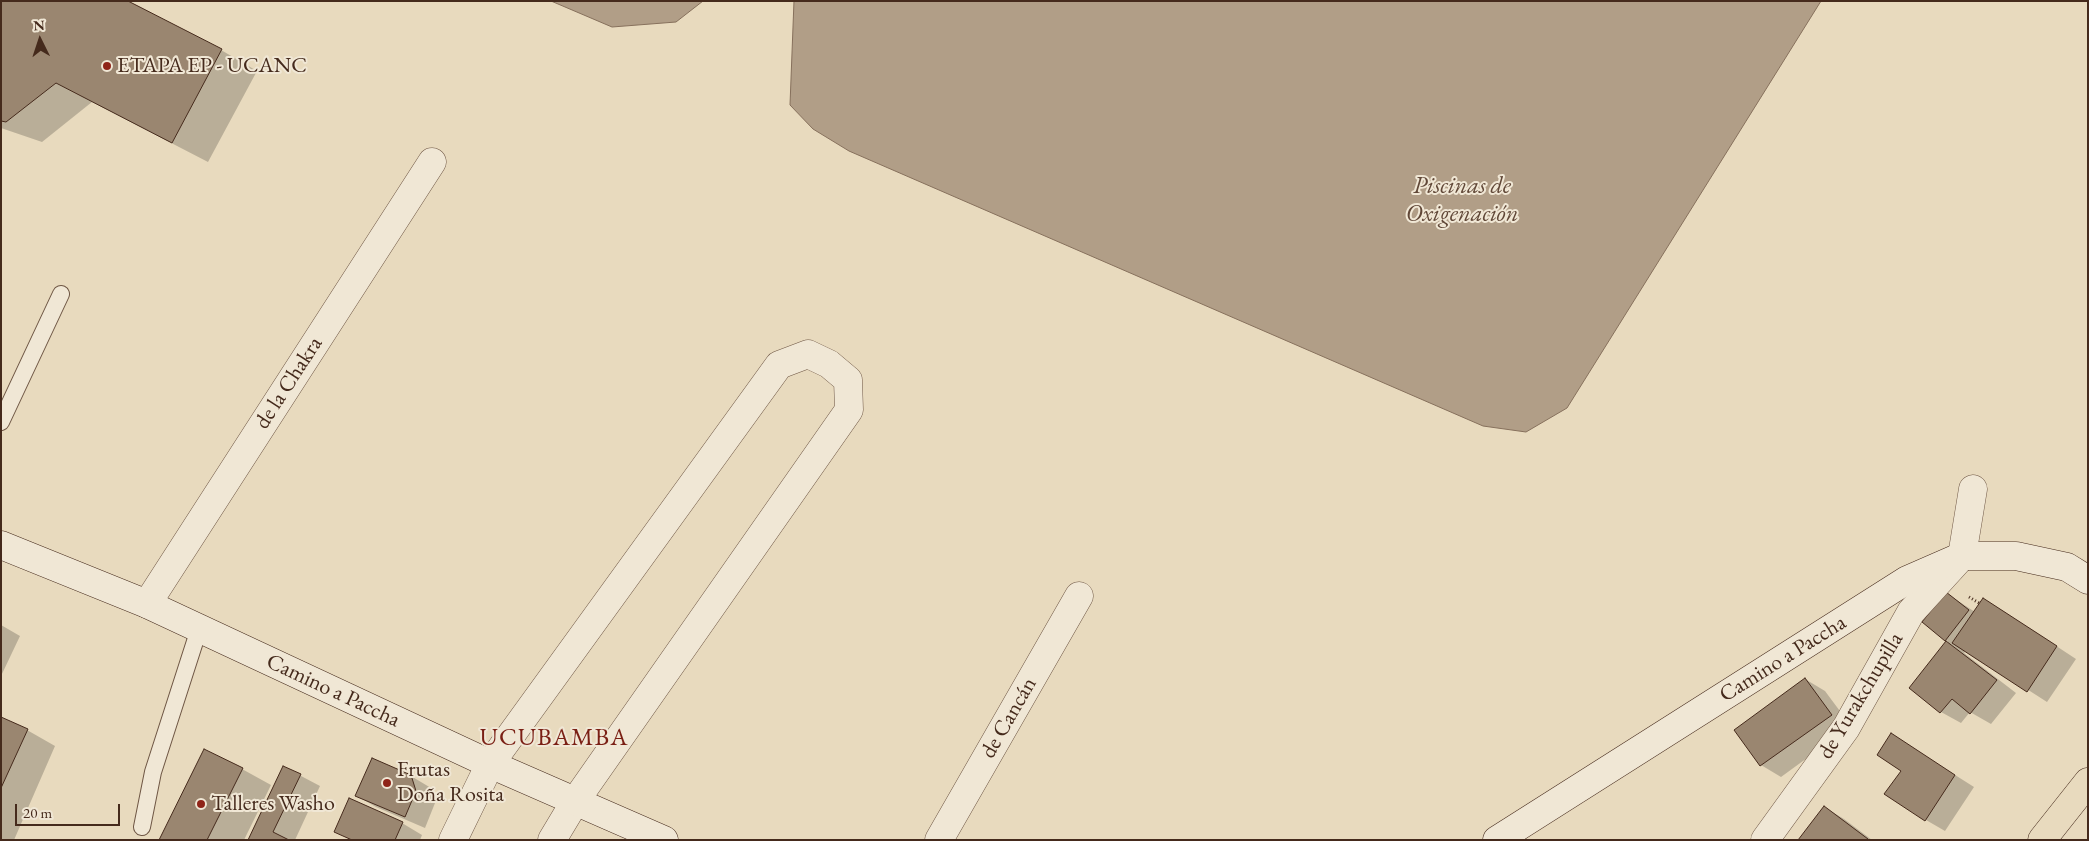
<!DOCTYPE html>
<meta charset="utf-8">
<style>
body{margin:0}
#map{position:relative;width:2089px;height:841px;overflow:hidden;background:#e8dabe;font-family:"EB Garamond",serif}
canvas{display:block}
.frame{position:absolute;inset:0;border:2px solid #452a1c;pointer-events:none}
.north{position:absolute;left:15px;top:15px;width:50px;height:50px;-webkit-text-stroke:4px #f0e7d5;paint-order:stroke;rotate:356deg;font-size:14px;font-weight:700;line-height:20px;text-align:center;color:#452a1c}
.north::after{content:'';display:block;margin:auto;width:18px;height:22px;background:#452a1c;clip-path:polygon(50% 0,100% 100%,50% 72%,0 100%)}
.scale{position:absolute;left:15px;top:804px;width:105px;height:22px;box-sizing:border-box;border:2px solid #452a1c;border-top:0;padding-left:6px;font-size:15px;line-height:18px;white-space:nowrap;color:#452a1c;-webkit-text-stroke:4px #f0e7d5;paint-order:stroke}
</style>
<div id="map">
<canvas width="2089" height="841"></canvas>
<div class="frame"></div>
<div class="north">N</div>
<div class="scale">20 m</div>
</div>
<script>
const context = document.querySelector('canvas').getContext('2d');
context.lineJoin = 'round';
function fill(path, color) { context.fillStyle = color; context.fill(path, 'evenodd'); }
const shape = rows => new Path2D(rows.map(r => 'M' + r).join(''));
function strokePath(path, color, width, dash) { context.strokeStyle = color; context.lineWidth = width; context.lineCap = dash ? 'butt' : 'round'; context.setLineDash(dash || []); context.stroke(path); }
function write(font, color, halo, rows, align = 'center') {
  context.font = font + ' "EB Garamond",serif'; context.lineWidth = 4; context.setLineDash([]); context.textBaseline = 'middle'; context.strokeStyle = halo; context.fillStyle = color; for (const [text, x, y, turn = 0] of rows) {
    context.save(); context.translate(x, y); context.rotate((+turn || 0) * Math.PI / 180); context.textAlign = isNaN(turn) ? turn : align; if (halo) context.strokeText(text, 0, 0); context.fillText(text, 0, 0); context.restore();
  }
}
const water = shape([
 [551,1,703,1,676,22,612,27,551,1],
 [794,1,1821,1,1567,408,1526,432,1483,426,849,151,813,129,790,105,794,1]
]);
fill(water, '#b19e87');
strokePath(water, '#86705c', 1);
fill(shape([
 [1,1,221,50,257,71,208,162,92,102,42,142,1,128],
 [1946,593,1975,612,2003,611,2076,659,2047,702,1966,650,1964,653,2016,693,1991,724,1970,712,1961,723,1941,712,1911,688,1948,641,1946,640],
 [1,625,20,636,1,676],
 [1805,679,1825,691,1851,726,1781,777,1761,765,1735,730],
 [1,718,27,730,55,746,14,840,1,840],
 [1892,735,1974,787,1945,831,1926,820,1903,770],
 [284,767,320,786,295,840,250,840],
 [242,769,271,785,244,840,160,840],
 [411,776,431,788,435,803,425,828,376,807,357,796],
 [1824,807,1844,819,1872,840,1799,840],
 [402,823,422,835,420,840,351,840,336,831]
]), '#0003');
const building = shape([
 [1,1,128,1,222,49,172,143,56,83,6,122,1,121,1,1],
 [1946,592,1969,610,1945,641,1922,622,1946,592],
 [1983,598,2057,646,2027,692,1952,643,1983,598],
 [1946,641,1997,680,1970,714,1952,699,1940,713,1909,688,1946,641],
 [1805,678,1832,715,1760,766,1734,730,1805,678],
 [1,717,28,729,1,788,1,717],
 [1891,733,1955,775,1925,821,1884,794,1901,771,1877,755,1891,733],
 [204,749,243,768,207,840,159,840,204,749],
 [372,758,411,775,416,791,405,817,355,796,372,758],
 [283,766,301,774,273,832,289,840,248,840,283,766],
 [349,798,403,822,395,840,352,840,334,832,349,798],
 [1824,806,1868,839,1868,840,1798,840,1824,806]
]);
fill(building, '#9a8670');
strokePath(building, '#452a1c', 1);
const service = shape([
 [1,422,61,294],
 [142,827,153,772,199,629]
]);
const minor = shape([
 [147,604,432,162],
 [453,840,490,764,779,365,808,354,829,364,848,380,849,410,576,800,552,840],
 [939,840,1079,596],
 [1765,840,1846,728,1911,612,1962,556,1973,489]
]);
const secondary = shape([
 [1,545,147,604,490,764,664,840],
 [1497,840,1907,580,1962,556,2016,556,2067,567,2088,580]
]);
const trunk = shape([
 [2042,840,2088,782]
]);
strokePath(service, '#6e5644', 18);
strokePath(minor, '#6e5644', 29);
strokePath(secondary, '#452a1c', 29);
strokePath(trunk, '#452a1c', 29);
strokePath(shape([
 [1969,597,1979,603]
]), '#452a1c', 3, [1, 2.5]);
strokePath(service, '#f0e7d5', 16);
strokePath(minor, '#f0e7d5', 28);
strokePath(secondary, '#f0e7d5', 28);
strokePath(trunk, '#e8dabe', 28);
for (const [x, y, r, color] of [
 [107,66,5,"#8f2418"],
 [387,783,5,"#8f2418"],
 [201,804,5,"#8f2418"]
]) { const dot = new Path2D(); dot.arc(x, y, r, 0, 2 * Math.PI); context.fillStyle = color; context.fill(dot); strokePath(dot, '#f0e7d5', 2); }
write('22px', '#452a1c', '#f0e7d5', [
 ["ETAPA EP - UCANC",117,66],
 ["Frutas",397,770],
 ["Doña Rosita",397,795],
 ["Talleres Washo",211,804]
], 'left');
write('22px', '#452a1c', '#f0e7d5', [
 ["de la Chakra",289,383,-57],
 ["Camino a Paccha",1783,659,-32],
 ["Camino a Paccha",333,691,25],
 ["de Yurakchupilla",1861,696,-59],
 ["de Cancán",1009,718,-60]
]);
write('italic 24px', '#604737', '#f0e7d5', [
 ["Piscinas de",1462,186],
 ["Oxigenación",1462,214]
]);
context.letterSpacing = '1px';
write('25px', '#7a1f14', '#f0e7d5', [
 ["UCUBAMBA",554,738]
]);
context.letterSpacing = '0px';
</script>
